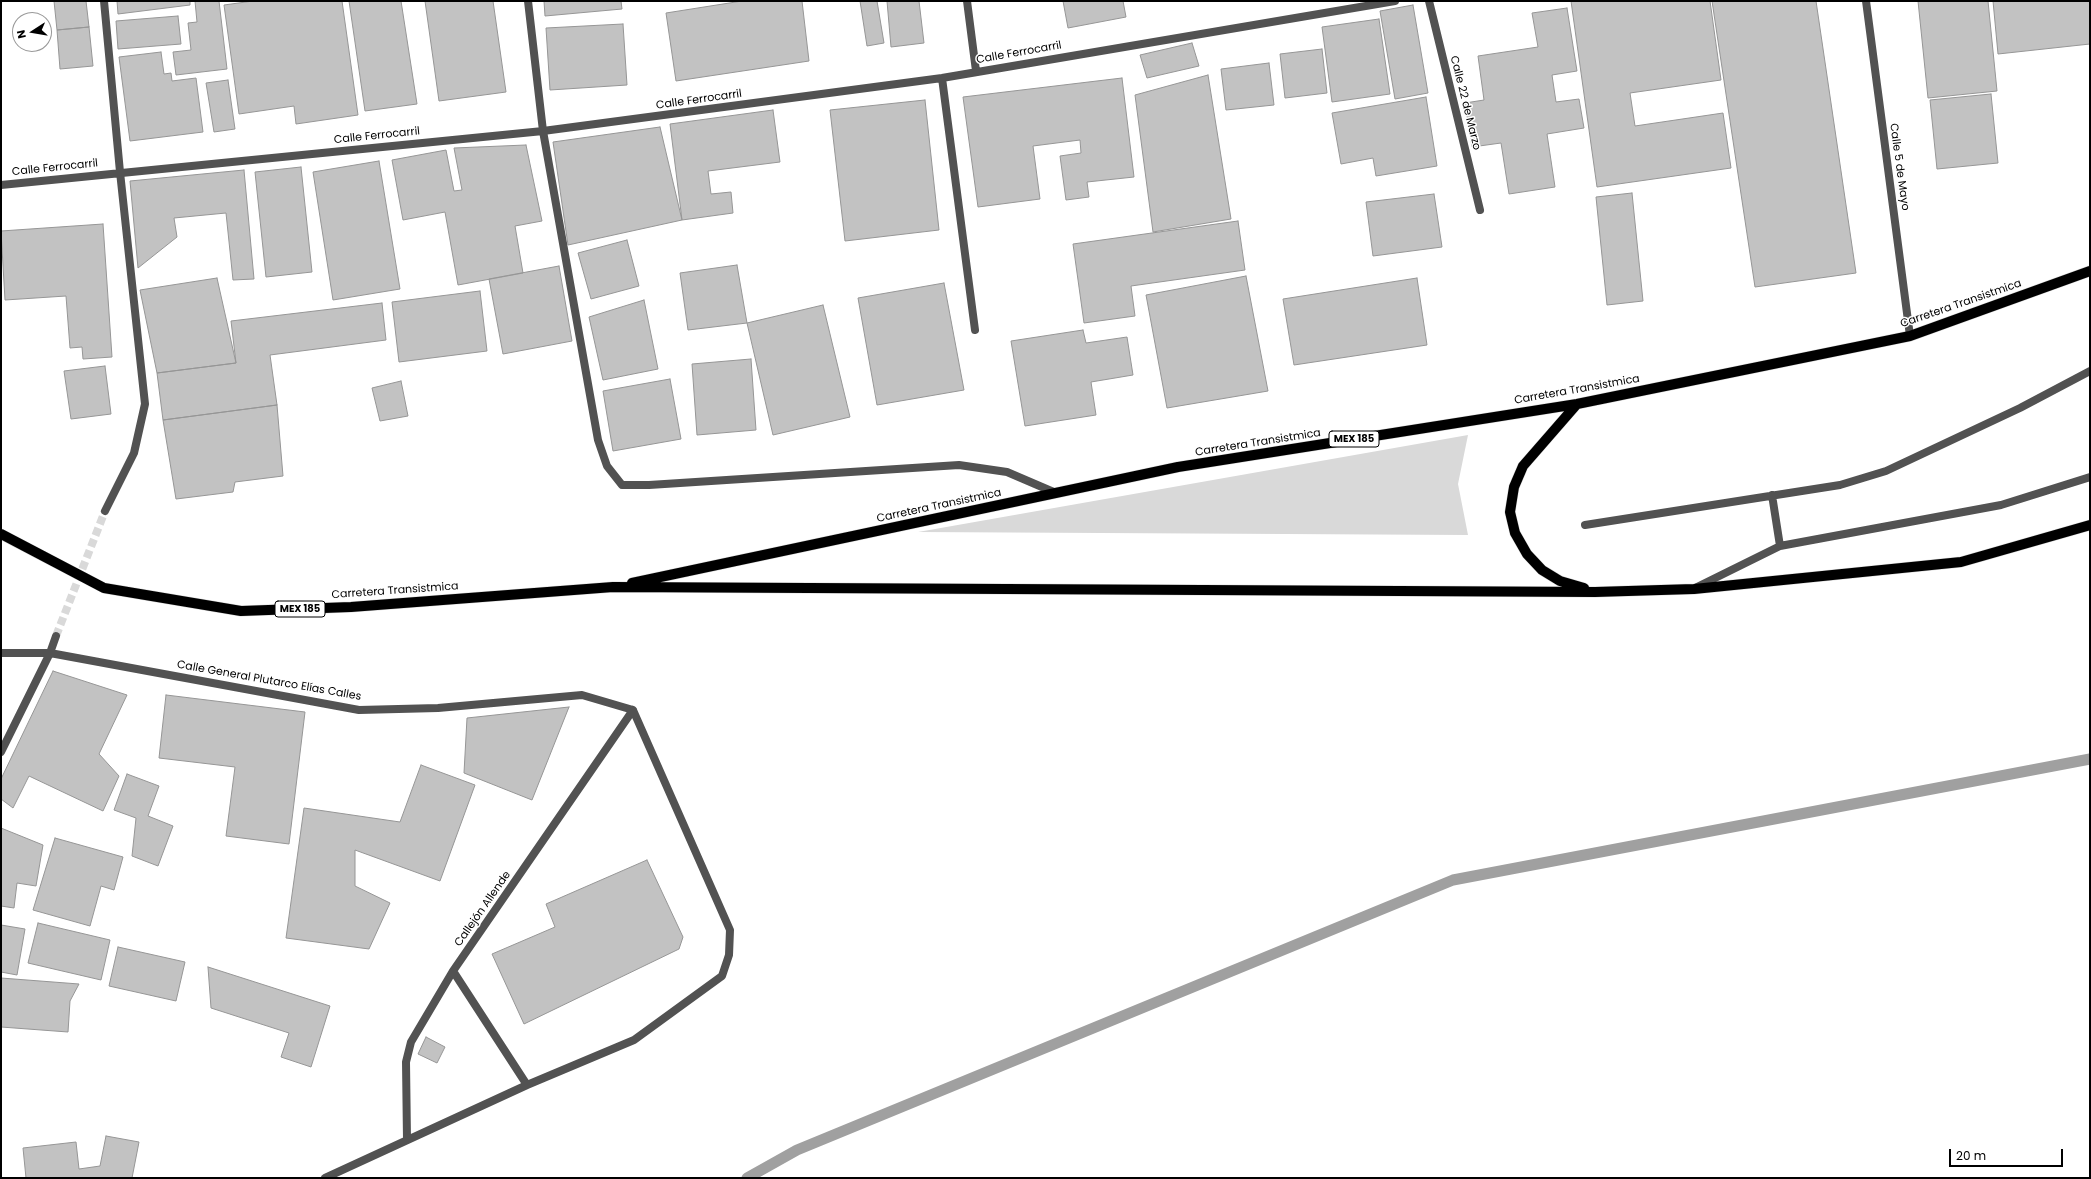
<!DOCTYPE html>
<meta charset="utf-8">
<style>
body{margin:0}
#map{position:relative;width:2091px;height:1179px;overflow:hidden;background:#fff;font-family:Poppins,sans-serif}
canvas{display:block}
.frame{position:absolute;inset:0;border:2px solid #000;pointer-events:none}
.north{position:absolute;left:12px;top:12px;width:40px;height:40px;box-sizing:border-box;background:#fff;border:1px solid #999;border-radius:50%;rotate:258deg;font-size:11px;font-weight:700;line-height:16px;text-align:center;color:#000}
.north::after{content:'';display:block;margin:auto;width:14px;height:18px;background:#000;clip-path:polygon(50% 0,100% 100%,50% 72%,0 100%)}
.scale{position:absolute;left:1949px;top:1149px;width:114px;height:18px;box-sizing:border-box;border:2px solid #000;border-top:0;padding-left:5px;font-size:12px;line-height:14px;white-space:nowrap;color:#000;-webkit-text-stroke:3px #fff;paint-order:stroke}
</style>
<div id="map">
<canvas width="2091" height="1179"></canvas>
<div class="frame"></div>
<div class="north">N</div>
<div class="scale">20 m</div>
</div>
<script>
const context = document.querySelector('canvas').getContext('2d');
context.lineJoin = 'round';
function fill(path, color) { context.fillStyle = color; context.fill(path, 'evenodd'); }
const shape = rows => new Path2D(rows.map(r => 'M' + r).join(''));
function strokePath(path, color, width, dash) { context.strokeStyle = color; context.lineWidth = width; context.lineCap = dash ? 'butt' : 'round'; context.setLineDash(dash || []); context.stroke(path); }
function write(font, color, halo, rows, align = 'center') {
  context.font = font + ' Poppins,sans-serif'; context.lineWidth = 3; context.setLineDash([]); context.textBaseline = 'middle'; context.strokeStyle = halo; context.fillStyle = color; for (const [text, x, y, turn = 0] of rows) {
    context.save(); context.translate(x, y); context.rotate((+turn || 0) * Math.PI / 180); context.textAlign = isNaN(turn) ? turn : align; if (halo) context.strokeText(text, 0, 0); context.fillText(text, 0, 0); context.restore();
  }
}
fill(shape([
 [1468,435,1458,484,1468,535,918,532]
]), '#d9d9d9');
strokePath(shape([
 [747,1178,797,1150,1453,880,2090,759]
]), '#a0a0a0', 11);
const building = shape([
 [54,1,86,1,89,27,57,30,54,1],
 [117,1,190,1,190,5,118,14,117,1],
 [195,1,219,1,227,69,176,75,173,52,191,50,188,23,197,22,195,1],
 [253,1,342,1,358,115,296,124,294,106,239,114,224,5,253,1],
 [349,1,401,1,417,104,365,111,349,1],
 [425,1,493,1,506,92,439,101,425,1],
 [544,1,621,1,622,9,545,16,544,1],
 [742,1,802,1,809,61,676,81,666,13,742,1],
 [860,1,877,1,884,43,867,46,860,1],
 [887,1,919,1,924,43,891,47,887,1],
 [1063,1,1123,1,1126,17,1068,28,1063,1],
 [1571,1,1710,1,1721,80,1630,93,1635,126,1723,113,1731,168,1597,187,1571,1],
 [1712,1,1816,1,1856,273,1755,287,1712,1],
 [1918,1,1988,1,1997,91,1928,98,1918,1],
 [1993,1,2090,1,2090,44,1998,54,1993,1],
 [1413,5,1428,93,1395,99,1380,11,1413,5],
 [1567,8,1577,71,1552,75,1556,102,1579,99,1584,128,1547,134,1555,187,1509,194,1501,143,1472,147,1465,103,1484,100,1478,56,1538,47,1532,13,1567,8],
 [178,16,181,44,118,49,116,21,178,16],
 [1379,19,1390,94,1332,102,1322,27,1379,19],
 [623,24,627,85,550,90,546,28,623,24],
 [89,27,93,66,60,69,57,30,89,27],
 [1192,43,1199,66,1147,78,1140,55,1192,43],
 [1322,49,1327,93,1285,98,1280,54,1322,49],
 [161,52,164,74,171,73,172,81,196,78,203,132,130,141,119,57,161,52],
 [1269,63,1274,105,1226,110,1221,69,1269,63],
 [1208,75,1231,219,1153,232,1135,95,1208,75],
 [1122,78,1134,177,1087,182,1089,197,1066,200,1060,156,1081,153,1080,140,1033,146,1040,199,978,207,963,97,1122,78],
 [228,80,235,129,214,132,206,83,228,80],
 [1991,94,1998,163,1937,169,1930,100,1991,94],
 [1426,97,1437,166,1376,176,1373,158,1341,164,1332,113,1426,97],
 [925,100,939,230,845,241,830,110,925,100],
 [773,110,780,162,708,171,711,194,731,192,733,213,682,220,670,124,773,110],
 [660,127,682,220,568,245,553,142,660,127],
 [526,145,542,221,515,226,523,273,458,285,445,212,403,220,392,160,446,150,454,191,462,190,454,148,526,145],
 [379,161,400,289,333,300,313,172,379,161],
 [301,167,312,272,266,277,255,172,301,167],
 [244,170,254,279,233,280,226,213,174,218,177,237,138,268,130,181,244,170],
 [1632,193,1643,301,1607,305,1596,197,1632,193],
 [1434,194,1442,247,1373,256,1366,202,1434,194],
 [1238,221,1245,270,1131,286,1135,316,1084,323,1073,244,1238,221],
 [103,224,112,357,83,359,82,347,70,348,66,296,5,300,1,231,103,224],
 [627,240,639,286,591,299,578,253,627,240],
 [737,265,747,323,688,330,680,273,737,265],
 [559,266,572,341,503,354,489,279,559,266],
 [1246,276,1268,391,1167,408,1146,295,1246,276],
 [217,278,236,363,157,373,140,290,217,278],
 [1417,278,1427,345,1294,365,1283,299,1417,278],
 [944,283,964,390,877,405,858,298,944,283],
 [480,291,487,351,399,362,392,302,480,291],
 [644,300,658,369,603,380,589,317,644,300],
 [382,303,386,340,270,355,277,405,163,420,157,373,236,363,231,321,382,303],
 [823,305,850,417,773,435,747,323,823,305],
 [1083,330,1086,343,1127,337,1133,375,1091,382,1096,415,1025,426,1011,341,1083,330],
 [751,359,756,430,697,435,692,364,751,359],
 [105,366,111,414,71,419,64,371,105,366],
 [670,379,681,439,613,451,603,391,670,379],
 [401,381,408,416,380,421,372,388,401,381],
 [277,405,283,476,235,482,233,492,176,499,163,420,277,405],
 [53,671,127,695,99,754,119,776,103,811,29,776,13,808,1,799,1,779,53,671],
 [166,695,305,712,289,844,226,836,235,767,159,758,166,695],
 [569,707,532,800,464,773,467,718,569,707],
 [421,765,475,785,440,881,355,850,355,886,390,903,369,949,286,938,304,808,400,822,421,765],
 [127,774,159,786,148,816,173,826,158,866,132,856,136,818,114,810,127,774],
 [1,828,43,845,36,886,17,883,14,908,1,906,1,828],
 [55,838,123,857,114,890,101,886,90,926,33,910,55,838],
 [647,860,683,937,679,949,524,1024,492,954,555,927,546,904,647,860],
 [38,923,110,940,101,980,28,963,38,923],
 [1,925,25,929,17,975,1,972,1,925],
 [118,947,185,962,176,1001,109,986,118,947],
 [208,967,330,1006,311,1067,281,1057,289,1033,211,1008,208,967],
 [1,978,79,984,70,1001,68,1032,1,1027,1,978],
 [426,1037,445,1047,437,1063,418,1054,426,1037],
 [106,1136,139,1142,132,1178,26,1178,23,1148,76,1142,79,1169,100,1166,106,1136]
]);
fill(building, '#c2c2c2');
strokePath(building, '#969696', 1);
strokePath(shape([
 [56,636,105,511]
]), '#d9d9d9', 8, [8, 4]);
const primary = shape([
 [1577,404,1523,466,1514,487,1510,512,1515,533,1527,554,1542,570,1560,581,1584,588],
 [1,534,104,588,241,611,351,607,613,587,1595,592,1694,589,1961,562,2090,525],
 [632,583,1178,467,1577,404,1910,336,2090,271]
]);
strokePath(primary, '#dbdbdb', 11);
strokePath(shape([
 [1772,495,1780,546],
 [1585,525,1840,485,1886,471,2020,408,2090,371],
 [1697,587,1780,546,2001,505,2090,477]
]), '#525252', 8);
strokePath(shape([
 [104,1,120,172,145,404,134,453,105,511],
 [528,1,543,131,598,440,607,466,622,485,649,485,959,465,1007,472,1056,493],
 [967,1,976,71],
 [1429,1,1480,210],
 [1866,1,1910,336],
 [942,78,975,330],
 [1,185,543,131,942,78,1395,1],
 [1,653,50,653,359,710,438,708,582,695,633,710,730,930,729,955,722,976,634,1040,527,1085,325,1178],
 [1,752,50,653,56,636],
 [453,971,527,1085],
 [407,1140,406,1062,411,1042,453,971,633,710]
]), '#525252', 8);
strokePath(primary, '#000', 10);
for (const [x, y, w] of [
 [1354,439,50],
 [300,609,50]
]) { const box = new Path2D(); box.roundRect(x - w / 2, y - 8, w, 16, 3); context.fillStyle = '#fff'; context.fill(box); strokePath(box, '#000', 1); }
write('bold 10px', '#000', null, [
 ["MEX 185",1354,439],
 ["MEX 185",300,609]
]);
write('11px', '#000', '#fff', [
 ["Calle Ferrocarril",1019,53,-10],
 ["Calle Ferrocarril",699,100,-8],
 ["Calle 22 de Marzo",1465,103,76],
 ["Calle Ferrocarril",377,136,-6],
 ["Calle 5 de Mayo",1899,167,82],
 ["Calle Ferrocarril",55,168,-6],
 ["Carretera Transistmica",1961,304,-19],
 ["Carretera Transistmica",1577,390,-10],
 ["Carretera Transistmica",1258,443,-9],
 ["Carretera Transistmica",939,506,-12],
 ["Carretera Transistmica",395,591,-4],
 ["Calle General Plutarco Elías Calles",269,681,10],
 ["Callejón Allende",483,909,-55]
]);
</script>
